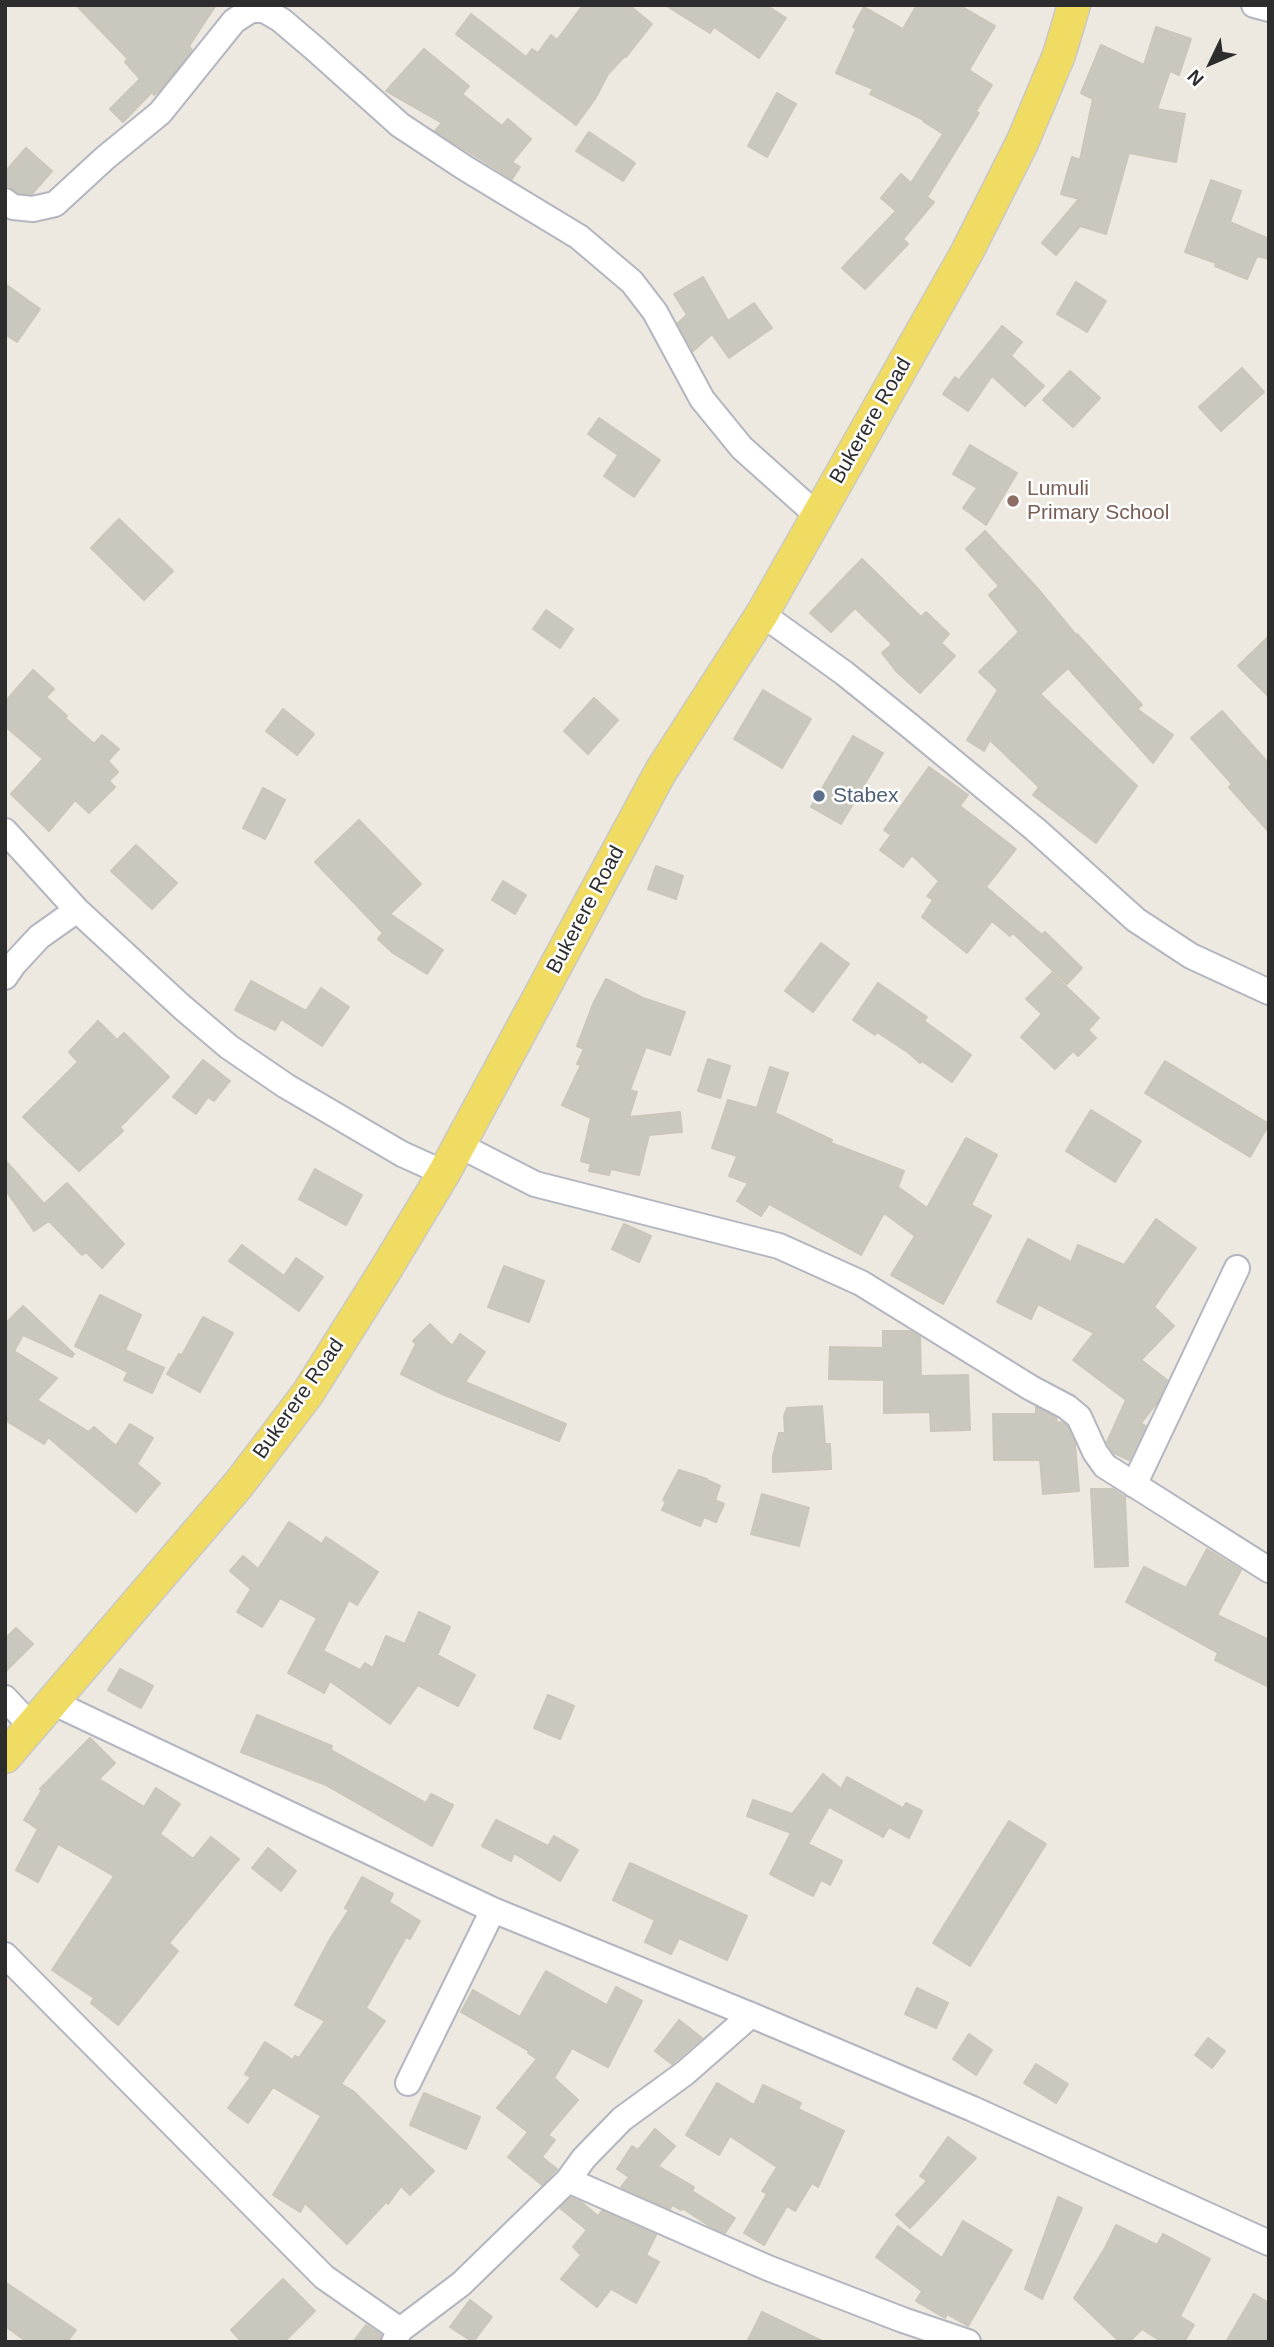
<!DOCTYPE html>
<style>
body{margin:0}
#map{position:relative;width:1274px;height:2347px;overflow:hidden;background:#eee9e0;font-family:Arial,sans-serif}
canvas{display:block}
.frame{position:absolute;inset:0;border:7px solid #2d2d2d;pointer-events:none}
.north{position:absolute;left:1176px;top:28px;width:70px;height:70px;-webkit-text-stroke:5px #fff;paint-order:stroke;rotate:226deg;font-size:19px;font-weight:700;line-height:28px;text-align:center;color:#2d2d2d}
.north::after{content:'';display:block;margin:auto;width:24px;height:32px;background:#2d2d2d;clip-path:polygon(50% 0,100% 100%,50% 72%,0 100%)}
</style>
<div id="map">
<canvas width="1274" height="2347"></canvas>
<div class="frame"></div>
<div class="north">N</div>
</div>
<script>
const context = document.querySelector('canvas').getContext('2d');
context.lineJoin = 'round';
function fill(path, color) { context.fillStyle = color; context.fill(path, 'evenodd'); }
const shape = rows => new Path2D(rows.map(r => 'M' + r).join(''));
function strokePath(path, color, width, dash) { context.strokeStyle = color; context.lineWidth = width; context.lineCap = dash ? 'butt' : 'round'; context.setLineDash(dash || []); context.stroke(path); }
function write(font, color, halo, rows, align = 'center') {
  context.font = font + ' Arial,sans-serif'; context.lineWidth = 5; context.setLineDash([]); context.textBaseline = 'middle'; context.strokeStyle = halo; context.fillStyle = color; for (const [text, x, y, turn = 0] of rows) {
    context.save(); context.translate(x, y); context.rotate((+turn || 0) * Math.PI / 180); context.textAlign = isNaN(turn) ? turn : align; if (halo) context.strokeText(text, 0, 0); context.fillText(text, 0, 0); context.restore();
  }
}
const building = shape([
 [76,5,216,5,189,46,192,50,159,91,154,95,152,92,123,122,110,109,140,79,125,62,128,59,76,5],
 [583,5,629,5,652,24,626,57,625,56,608,74,595,99,576,125,456,34,471,14,526,57,532,49,538,53,551,35,557,40,583,5],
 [665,5,766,5,786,18,759,58,714,27,710,33,665,5],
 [917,5,959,5,995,26,969,70,992,85,976,111,979,113,927,197,934,202,903,239,908,244,865,289,842,268,896,211,881,198,901,174,911,183,943,134,923,121,924,120,870,94,873,89,836,73,856,29,853,27,864,7,903,29,917,5],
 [1156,27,1191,39,1179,75,1170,71,1157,109,1185,114,1176,162,1129,153,1106,234,1080,226,1056,255,1042,243,1079,199,1061,194,1072,157,1080,160,1093,99,1081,93,1101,45,1144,65,1156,27],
 [424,49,469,86,462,94,502,126,508,119,531,139,512,162,520,167,512,179,435,131,442,123,386,91,424,49],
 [777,93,796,104,767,157,748,146,777,93],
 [589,132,635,163,623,181,576,151,589,132],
 [26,148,52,171,32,194,19,193,5,184,5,172,26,148],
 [1211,180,1241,191,1230,222,1269,239,1269,259,1257,256,1247,279,1215,266,1216,263,1185,252,1211,180],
 [703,277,728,321,754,303,772,328,729,358,712,334,693,351,678,323,687,315,674,294,703,277],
 [1076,282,1106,301,1087,332,1057,314,1076,282],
 [5,284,40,309,17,342,5,334,5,284],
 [1002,326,1022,342,1011,356,1044,386,1025,406,992,376,968,411,943,394,955,377,959,380,1002,326],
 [1242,368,1264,392,1221,431,1199,407,1242,368],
 [1070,371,1100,398,1073,427,1043,400,1070,371],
 [599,418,660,460,634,497,604,476,618,455,588,434,599,418],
 [970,445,1017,473,986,525,963,508,977,488,953,474,970,445],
 [119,519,173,571,144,600,91,548,119,519],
 [985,531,1038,589,1076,635,1077,634,1142,705,1137,709,1173,735,1153,763,1068,668,1040,694,1137,786,1096,843,1033,795,1039,787,990,740,984,751,967,740,998,690,979,672,1019,632,989,595,999,586,966,549,985,531],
 [862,559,921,617,926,612,949,634,941,643,955,656,920,693,896,671,882,653,892,644,855,608,831,632,810,613,862,559],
 [546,610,573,629,560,648,533,629,546,610],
 [1269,636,1269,697,1238,666,1269,636],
 [33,670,54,689,46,697,67,716,65,718,94,744,102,735,119,749,108,761,118,772,109,781,115,787,89,813,75,800,49,831,11,794,43,759,5,726,5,702,33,670],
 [763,690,811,719,782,768,734,739,763,690],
 [594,698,618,720,588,754,564,731,594,698],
 [283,709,314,734,297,755,266,731,283,709],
 [1222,711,1269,764,1269,832,1229,787,1232,784,1191,738,1222,711],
 [853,736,883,753,841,824,811,807,853,736],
 [929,767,968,795,960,806,1016,849,986,887,1042,935,1045,932,1082,968,1067,984,1013,933,1010,936,992,921,967,953,922,917,933,900,927,896,939,881,912,855,903,867,880,850,891,835,884,830,929,767],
 [263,788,285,800,265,839,243,828,263,788],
 [359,820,421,884,390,914,443,950,427,974,393,953,378,939,383,933,315,862,359,820],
 [136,845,177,883,152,909,111,871,136,845],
 [656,866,683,876,676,899,648,889,656,866],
 [503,881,526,895,515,914,492,900,503,881],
 [821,943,849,964,813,1012,785,991,821,943],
 [1052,973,1099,1018,1088,1030,1096,1038,1078,1056,1073,1051,1055,1069,1021,1037,1042,1014,1026,999,1052,973],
 [606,979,643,998,685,1012,670,1055,646,1047,630,1090,637,1092,629,1117,680,1112,682,1132,649,1135,639,1175,611,1169,609,1175,589,1171,591,1164,581,1161,591,1118,562,1105,581,1065,577,1064,584,1049,577,1046,593,1004,606,979],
 [251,981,306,1011,321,988,349,1007,322,1046,281,1019,275,1030,235,1010,251,981],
 [878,983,927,1017,924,1021,971,1055,952,1082,922,1061,920,1063,909,1053,877,1032,875,1035,853,1020,878,983],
 [98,1021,117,1040,124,1033,169,1077,120,1127,123,1131,79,1171,23,1117,78,1062,69,1052,98,1021],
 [708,1059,730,1066,720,1098,698,1091,708,1059],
 [203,1060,230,1081,214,1101,208,1097,196,1114,173,1097,203,1060],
 [1165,1061,1269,1124,1250,1157,1145,1093,1165,1061],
 [770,1067,788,1073,775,1113,832,1140,831,1143,904,1171,898,1187,927,1208,966,1138,997,1155,971,1205,991,1216,943,1304,891,1275,915,1236,884,1213,861,1255,769,1204,761,1216,737,1201,748,1183,729,1176,737,1156,712,1148,728,1100,757,1108,770,1067],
 [1091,1110,1141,1141,1115,1182,1066,1151,1091,1110],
 [5,1160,44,1204,67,1183,124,1244,102,1268,86,1252,82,1255,49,1221,34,1231,5,1189,5,1160],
 [315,1169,362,1195,346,1225,299,1199,315,1169],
 [1156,1219,1196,1248,1154,1307,1174,1326,1141,1360,1167,1380,1157,1403,1141,1423,1146,1426,1129,1460,1114,1453,1107,1442,1126,1400,1073,1360,1094,1333,1038,1304,1031,1319,997,1302,1028,1239,1071,1262,1078,1245,1124,1265,1156,1219],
 [624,1224,651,1236,639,1262,612,1249,624,1224],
 [242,1245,284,1276,296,1258,323,1277,299,1311,229,1261,242,1245],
 [504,1266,544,1281,529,1322,488,1307,504,1266],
 [100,1295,141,1315,125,1350,164,1368,152,1393,124,1380,128,1372,75,1346,100,1295],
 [23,1306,74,1354,72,1357,23,1335,14,1351,57,1378,37,1400,89,1432,94,1427,116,1446,130,1424,153,1438,137,1464,160,1483,136,1512,48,1437,44,1444,5,1420,5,1324,23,1306],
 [203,1317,233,1333,200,1392,167,1374,179,1354,182,1355,203,1317],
 [430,1324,452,1346,460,1334,485,1352,465,1382,566,1424,559,1441,442,1394,401,1374,416,1344,413,1341,430,1324],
 [883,1331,910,1331,920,1337,921,1376,968,1375,970,1430,931,1431,930,1412,884,1413,884,1380,829,1379,830,1347,883,1348,883,1331],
 [822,1406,825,1444,830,1444,831,1469,773,1472,773,1456,779,1433,785,1433,784,1416,787,1408,822,1406],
 [1036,1407,1056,1418,1057,1423,1062,1422,1067,1426,1075,1444,1079,1491,1043,1494,1040,1460,994,1460,993,1414,1036,1414,1036,1407],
 [679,1470,707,1479,707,1480,720,1486,715,1500,724,1504,716,1522,704,1517,700,1526,662,1510,666,1502,663,1500,679,1470],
 [1091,1489,1113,1489,1125,1497,1128,1566,1095,1567,1091,1489],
 [762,1494,809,1508,799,1546,751,1534,762,1494],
 [289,1522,322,1544,326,1537,378,1572,357,1605,349,1600,323,1651,360,1670,365,1663,373,1668,386,1636,405,1644,419,1612,450,1627,437,1655,475,1675,458,1706,418,1685,390,1724,330,1681,324,1693,288,1673,317,1618,280,1598,262,1627,237,1612,251,1589,230,1571,243,1556,258,1569,289,1522],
 [1207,1549,1241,1570,1217,1615,1269,1640,1269,1687,1215,1660,1218,1653,1126,1602,1144,1567,1186,1588,1207,1549],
 [16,1628,33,1644,5,1672,5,1639,16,1628],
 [120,1669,153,1686,141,1708,108,1690,120,1669],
 [548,1695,574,1706,560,1739,534,1728,548,1695],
 [257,1715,332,1746,331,1750,426,1803,431,1794,453,1805,432,1846,326,1785,241,1752,257,1715],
 [90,1738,115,1763,99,1779,144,1807,156,1788,180,1804,160,1834,193,1859,211,1837,239,1859,169,1943,178,1951,118,2025,91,2003,94,1998,52,1970,114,1876,58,1844,38,1882,16,1870,38,1829,24,1820,42,1790,40,1789,90,1738],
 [823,1774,841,1789,847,1777,903,1808,906,1803,922,1811,909,1838,889,1827,883,1837,829,1807,808,1844,842,1861,830,1885,821,1880,813,1896,770,1874,791,1833,747,1816,753,1800,792,1814,823,1774],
 [496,1820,548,1846,554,1836,578,1850,560,1881,514,1853,511,1861,482,1846,496,1820],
 [1009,1821,1046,1844,970,1966,933,1943,1009,1821],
 [268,1848,296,1871,281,1891,252,1868,268,1848],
 [630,1863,747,1916,727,1960,679,1938,671,1954,645,1942,655,1920,613,1900,630,1863],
 [362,1877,393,1894,389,1902,420,1921,410,1939,406,1937,366,2008,385,2021,341,2084,353,2091,434,2171,410,2195,401,2186,388,2204,386,2202,347,2244,305,2203,300,2212,273,2195,321,2116,273,2087,248,2123,228,2108,251,2077,245,2074,265,2042,293,2060,295,2056,299,2058,325,2021,295,2005,330,1939,349,1910,345,1908,362,1877],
 [546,1971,607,2005,616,1987,642,2001,608,2067,572,2048,554,2078,578,2100,548,2135,555,2140,542,2157,557,2169,542,2185,508,2157,528,2132,497,2108,537,2059,528,2053,529,2051,461,2012,473,1990,520,2017,546,1971],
 [917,1988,948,2003,936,2028,905,2014,917,1988],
 [679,2020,702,2038,672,2064,655,2051,679,2020],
 [969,2034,992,2050,976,2075,953,2059,969,2034],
 [1208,2038,1225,2051,1212,2068,1195,2055,1208,2038],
 [1036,2064,1068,2084,1056,2103,1024,2083,1036,2064],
 [717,2083,754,2105,763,2085,801,2103,798,2109,844,2131,818,2187,812,2183,795,2211,787,2206,764,2245,744,2233,767,2194,762,2191,777,2167,730,2136,719,2155,686,2135,717,2083],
 [424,2093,480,2117,466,2149,410,2125,424,2093],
 [655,2129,675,2146,658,2166,694,2187,692,2191,735,2218,725,2233,711,2227,682,2208,681,2210,672,2205,670,2209,621,2187,629,2177,617,2169,632,2146,638,2150,655,2129],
 [948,2137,976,2158,910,2228,896,2215,927,2181,920,2176,948,2137],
 [1058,2197,1082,2208,1042,2299,1025,2289,1058,2197],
 [571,2198,581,2202,598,2216,602,2211,656,2235,646,2255,659,2262,636,2303,611,2289,597,2307,561,2279,581,2255,573,2247,587,2230,560,2208,571,2198],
 [963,2221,1012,2250,968,2326,947,2314,945,2318,916,2301,922,2291,876,2257,898,2226,942,2258,963,2221],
 [1116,2225,1157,2245,1163,2234,1210,2259,1180,2316,1194,2325,1184,2342,1162,2342,1142,2329,1129,2342,1120,2342,1074,2298,1105,2248,1116,2225],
 [283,2279,315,2311,284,2342,242,2342,231,2330,283,2279],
 [5,2282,76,2330,67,2342,27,2342,5,2326,5,2282],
 [1254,2294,1269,2303,1269,2342,1226,2342,1254,2294],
 [470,2300,492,2317,473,2342,450,2327,470,2300],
 [762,2312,824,2342,747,2342,762,2312],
 [366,2325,381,2335,379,2342,353,2342,366,2325]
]);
fill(building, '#cac7be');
strokePath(building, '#cac6b9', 2);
const minor = shape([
 [1254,5,1269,9],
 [5,201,13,207,33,209,55,204,105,158,160,113,234,21,251,10,264,10,281,20,314,48,400,125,465,168,579,237,632,282,655,312,702,399,742,448,817,515],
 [762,614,844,673,910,726,1036,830,1136,920,1191,956,1269,992],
 [5,831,77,910,182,1007,229,1047,286,1086,402,1154,444,1173],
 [5,977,14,964,39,937,77,910],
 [459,1145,535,1184,779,1246,861,1283,1031,1388,1067,1407,1079,1417,1095,1452,1105,1466,1269,1570],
 [1134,1485,1237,1268],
 [5,1698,31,1726],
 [52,1702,493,1910,751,2015,973,2109,1269,2243],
 [5,1955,324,2277,400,2330,394,2342],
 [408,2083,493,1910],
 [568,2180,768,2268,903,2320,968,2342],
 [400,2330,461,2284,568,2180,584,2158,622,2119,685,2073,751,2015]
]);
const major = shape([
 [5,1757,239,1484,308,1393,386,1269,444,1173,661,771,762,614,967,252,1022,143,1059,55,1074,5]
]);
strokePath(minor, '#b3b5c0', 28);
strokePath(major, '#c8c8c8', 35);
strokePath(minor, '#fff', 24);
strokePath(major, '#f0dc63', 32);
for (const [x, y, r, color] of [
 [1013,501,7,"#8d6e63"],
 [819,796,7,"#5c6f8a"]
]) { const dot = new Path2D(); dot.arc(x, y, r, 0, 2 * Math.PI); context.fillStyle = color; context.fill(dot); strokePath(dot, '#fff', 2.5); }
write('21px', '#2d2d2d', '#fff', [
 ["Bukerere Road",871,421,-60],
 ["Bukerere Road",586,910,-62],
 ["Bukerere Road",299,1399,-55]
]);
write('21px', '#785e54', '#fff', [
 ["Lumuli",1027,489],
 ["Primary School",1027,513]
], 'left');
write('21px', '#4e5e75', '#fff', [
 ["Stabex",833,796]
], 'left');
</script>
